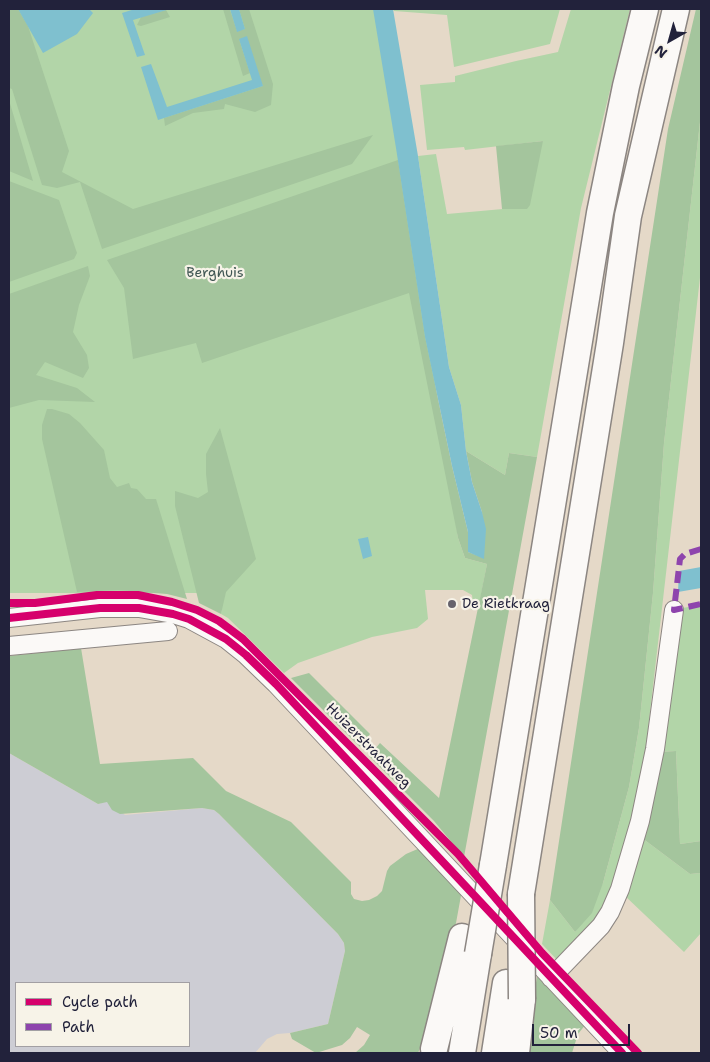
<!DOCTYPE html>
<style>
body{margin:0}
#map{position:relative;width:710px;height:1062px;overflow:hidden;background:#e5d9c8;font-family:"Shantell Sans",sans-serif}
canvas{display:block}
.frame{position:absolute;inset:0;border:10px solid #22223b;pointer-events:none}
.legend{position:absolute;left:15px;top:982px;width:175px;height:65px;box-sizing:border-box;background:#f7f3e8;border:1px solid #a29fa3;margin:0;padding:6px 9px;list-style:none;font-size:15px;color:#22223b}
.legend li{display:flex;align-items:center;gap:10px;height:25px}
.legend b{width:25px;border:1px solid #a29fa3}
.north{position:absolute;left:645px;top:15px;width:50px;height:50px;-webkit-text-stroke:4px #f7f3e8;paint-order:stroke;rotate:218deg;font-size:14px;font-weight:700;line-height:20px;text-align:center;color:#22223b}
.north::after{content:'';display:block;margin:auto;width:18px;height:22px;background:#22223b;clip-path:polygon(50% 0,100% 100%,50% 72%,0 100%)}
.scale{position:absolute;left:532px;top:1024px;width:98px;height:22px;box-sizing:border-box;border:2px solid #22223b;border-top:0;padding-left:6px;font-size:15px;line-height:18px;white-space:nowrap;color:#22223b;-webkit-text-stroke:4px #f7f3e8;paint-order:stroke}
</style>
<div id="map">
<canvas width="710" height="1062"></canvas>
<div class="frame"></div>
<ul class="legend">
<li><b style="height:6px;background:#d6006c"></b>Cycle path</li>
<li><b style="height:6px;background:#8e44ad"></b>Path</li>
</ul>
<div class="north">N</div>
<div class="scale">50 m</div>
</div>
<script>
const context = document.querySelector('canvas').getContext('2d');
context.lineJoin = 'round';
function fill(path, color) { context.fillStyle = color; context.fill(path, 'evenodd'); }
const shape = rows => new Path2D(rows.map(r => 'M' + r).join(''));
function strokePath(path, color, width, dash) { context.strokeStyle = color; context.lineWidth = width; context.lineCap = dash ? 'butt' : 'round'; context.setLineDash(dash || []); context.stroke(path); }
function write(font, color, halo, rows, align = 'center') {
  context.font = font + ' "Shantell Sans",sans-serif'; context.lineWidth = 4.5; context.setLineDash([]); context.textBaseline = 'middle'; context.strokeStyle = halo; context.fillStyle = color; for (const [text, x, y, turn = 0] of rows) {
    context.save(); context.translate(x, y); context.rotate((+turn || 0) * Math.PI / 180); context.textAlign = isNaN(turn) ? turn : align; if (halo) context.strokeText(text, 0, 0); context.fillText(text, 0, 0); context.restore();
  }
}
fill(shape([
 [9,753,98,804,107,801,125,815,202,808,214,810,219,814,338,934,344,943,345,951,328,1024,290,1033,277,1034,267,1039,255,1053,9,1053],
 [16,983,189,983,189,1046,16,1046]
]), '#cdcdd4');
fill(shape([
 [9,9,380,9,458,538,465,558,487,564,478,610,471,610,471,607,473,604,472,595,463,590,425,590,428,619,417,628,372,637,298,663,284,673,228,618,221,614,222,605,197,593,9,593],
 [393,9,560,9,550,44,454,67,447,15,394,11],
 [571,9,630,9,581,208,537,457,509,453,505,475,466,451,461,405,449,367,418,156,436,154,447,214,503,209,543,141,465,150,464,147,427,150,420,85,455,82,455,76,516,61,558,52],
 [701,113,701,269,645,756,633,822,605,908,559,962,542,944,550,900,575,932,603,883,629,787,639,728,653,593,664,443],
 [701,605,701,841,680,844,676,751,659,752,676,609],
 [642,838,690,874,701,873,701,933,684,952,624,895]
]), '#b2d5a8');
fill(shape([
 [9,9,18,9,28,26,69,151,62,172,133,209,373,135,352,164,102,249,80,182,57,188,42,185,12,89,9,88],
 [223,9,230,10,237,31,245,29,239,9,249,9,273,84,271,105,255,112,225,104,224,109,193,113,165,126,164,118,263,86,239,39,250,73,243,76],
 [696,9,701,9,701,113,664,443,653,593,639,728,629,787,603,883,592,913,575,932,550,900,668,129],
 [166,10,170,17,141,26,137,25,141,17],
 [9,100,33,181,9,171],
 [543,141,530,205,527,209,502,209,496,146],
 [398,160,425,337,452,466,468,532,468,552,484,558,482,512,472,482,466,451,505,475,509,453,537,457,464,857,434,821,369,756,380,743,439,798,487,564,465,558,458,538,409,293,202,363,196,343,133,359,124,288,107,260],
 [9,181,59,200,77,253,74,259,9,282],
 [88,266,90,276,79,305,73,332,87,355,89,368,83,378,45,362,36,375,77,388,95,402,39,400,9,408,9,294],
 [47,409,52,409,69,414,80,423,104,450,110,478,117,487,129,483,131,488,137,489,146,499,156,499,187,599,167,594,118,590,77,592,42,439,42,425],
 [220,428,256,559,226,592,221,614,199,603,175,506,175,491,198,498,208,492,206,474,206,454],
 [81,648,100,764,193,758,226,791,291,822,351,882,351,894,354,899,362,901,369,900,377,896,382,891,387,871,390,866,406,854,420,848,462,890,456,923,432,1020,418,1053,355,1053,364,1045,370,1035,357,1027,350,1038,342,1045,316,1053,292,1039,290,1033,328,1024,345,951,344,943,338,934,219,814,214,810,202,808,120,814,112,810,107,802,98,804,9,753,9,656],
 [309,673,370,734,360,747,291,678],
 [676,751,680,844,701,841,701,873,690,874,642,838,659,752],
 [538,973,586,1024,578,1034,572,1053,527,1053,530,1011]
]), '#a4c59d');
fill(shape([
 [18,9,89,9,93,13,77,34,43,53],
 [135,9,170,9,133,20,145,55,137,57,122,13],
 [230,9,239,9,245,29,237,32],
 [373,9,393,9,418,156,449,367,461,405,466,451,472,482,482,512,486,529,484,559,468,552,468,532,452,466,425,337,396,148],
 [247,36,263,86,158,120,141,67,151,64,167,107,252,80,239,39],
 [368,537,372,556,363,559,358,539],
 [701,567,701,588,678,592,679,571]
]), '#7fc0cf');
const minor = shape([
 [9,618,100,608,139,608,173,614,189,619,226,639,246,655,276,684,622,1053],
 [9,646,168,631],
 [551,978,601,926,610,912,620,889,640,821,655,749,674,610]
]);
const highway = shape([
 [493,865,600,213,626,86,645,9],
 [521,894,610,343,628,216,676,9],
 [434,1049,462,937],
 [462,1053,478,954],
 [495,1053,506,983],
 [516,1053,522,999]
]);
strokePath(minor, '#8c8682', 20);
strokePath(highway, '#8c8682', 29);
strokePath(minor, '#fbf9f7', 18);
strokePath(highway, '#fbf9f7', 26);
const highwayBridge = shape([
 [521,894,522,999],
 [478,954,493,865]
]);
strokePath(highwayBridge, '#8c8682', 29, []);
strokePath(highwayBridge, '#fbf9f7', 26);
strokePath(shape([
 [701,549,685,554,680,559,674,610,701,604]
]), '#8e44ad', 6, [12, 6]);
strokePath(shape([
 [9,603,35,603,97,595,138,595,172,602,197,610,219,621,243,639,458,854,542,953,638,1053],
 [9,618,100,608,139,608,173,614,189,619,226,639,246,655,276,684,622,1053]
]), '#d6006c', 8);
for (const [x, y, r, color] of [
 [452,604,5,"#66626c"]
]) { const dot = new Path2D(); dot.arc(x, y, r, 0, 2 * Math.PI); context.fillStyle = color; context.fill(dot); strokePath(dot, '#f7f3e8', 2); }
write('14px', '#415754', '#f7f3e8', [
 ["Berghuis",215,273]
]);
write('14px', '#22223b', '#f7f3e8', [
 ["De Rietkraag",462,604]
], 'left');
write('14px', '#22223b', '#f7f3e8', [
 ["Huizerstraatweg",368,746,45]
]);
</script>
